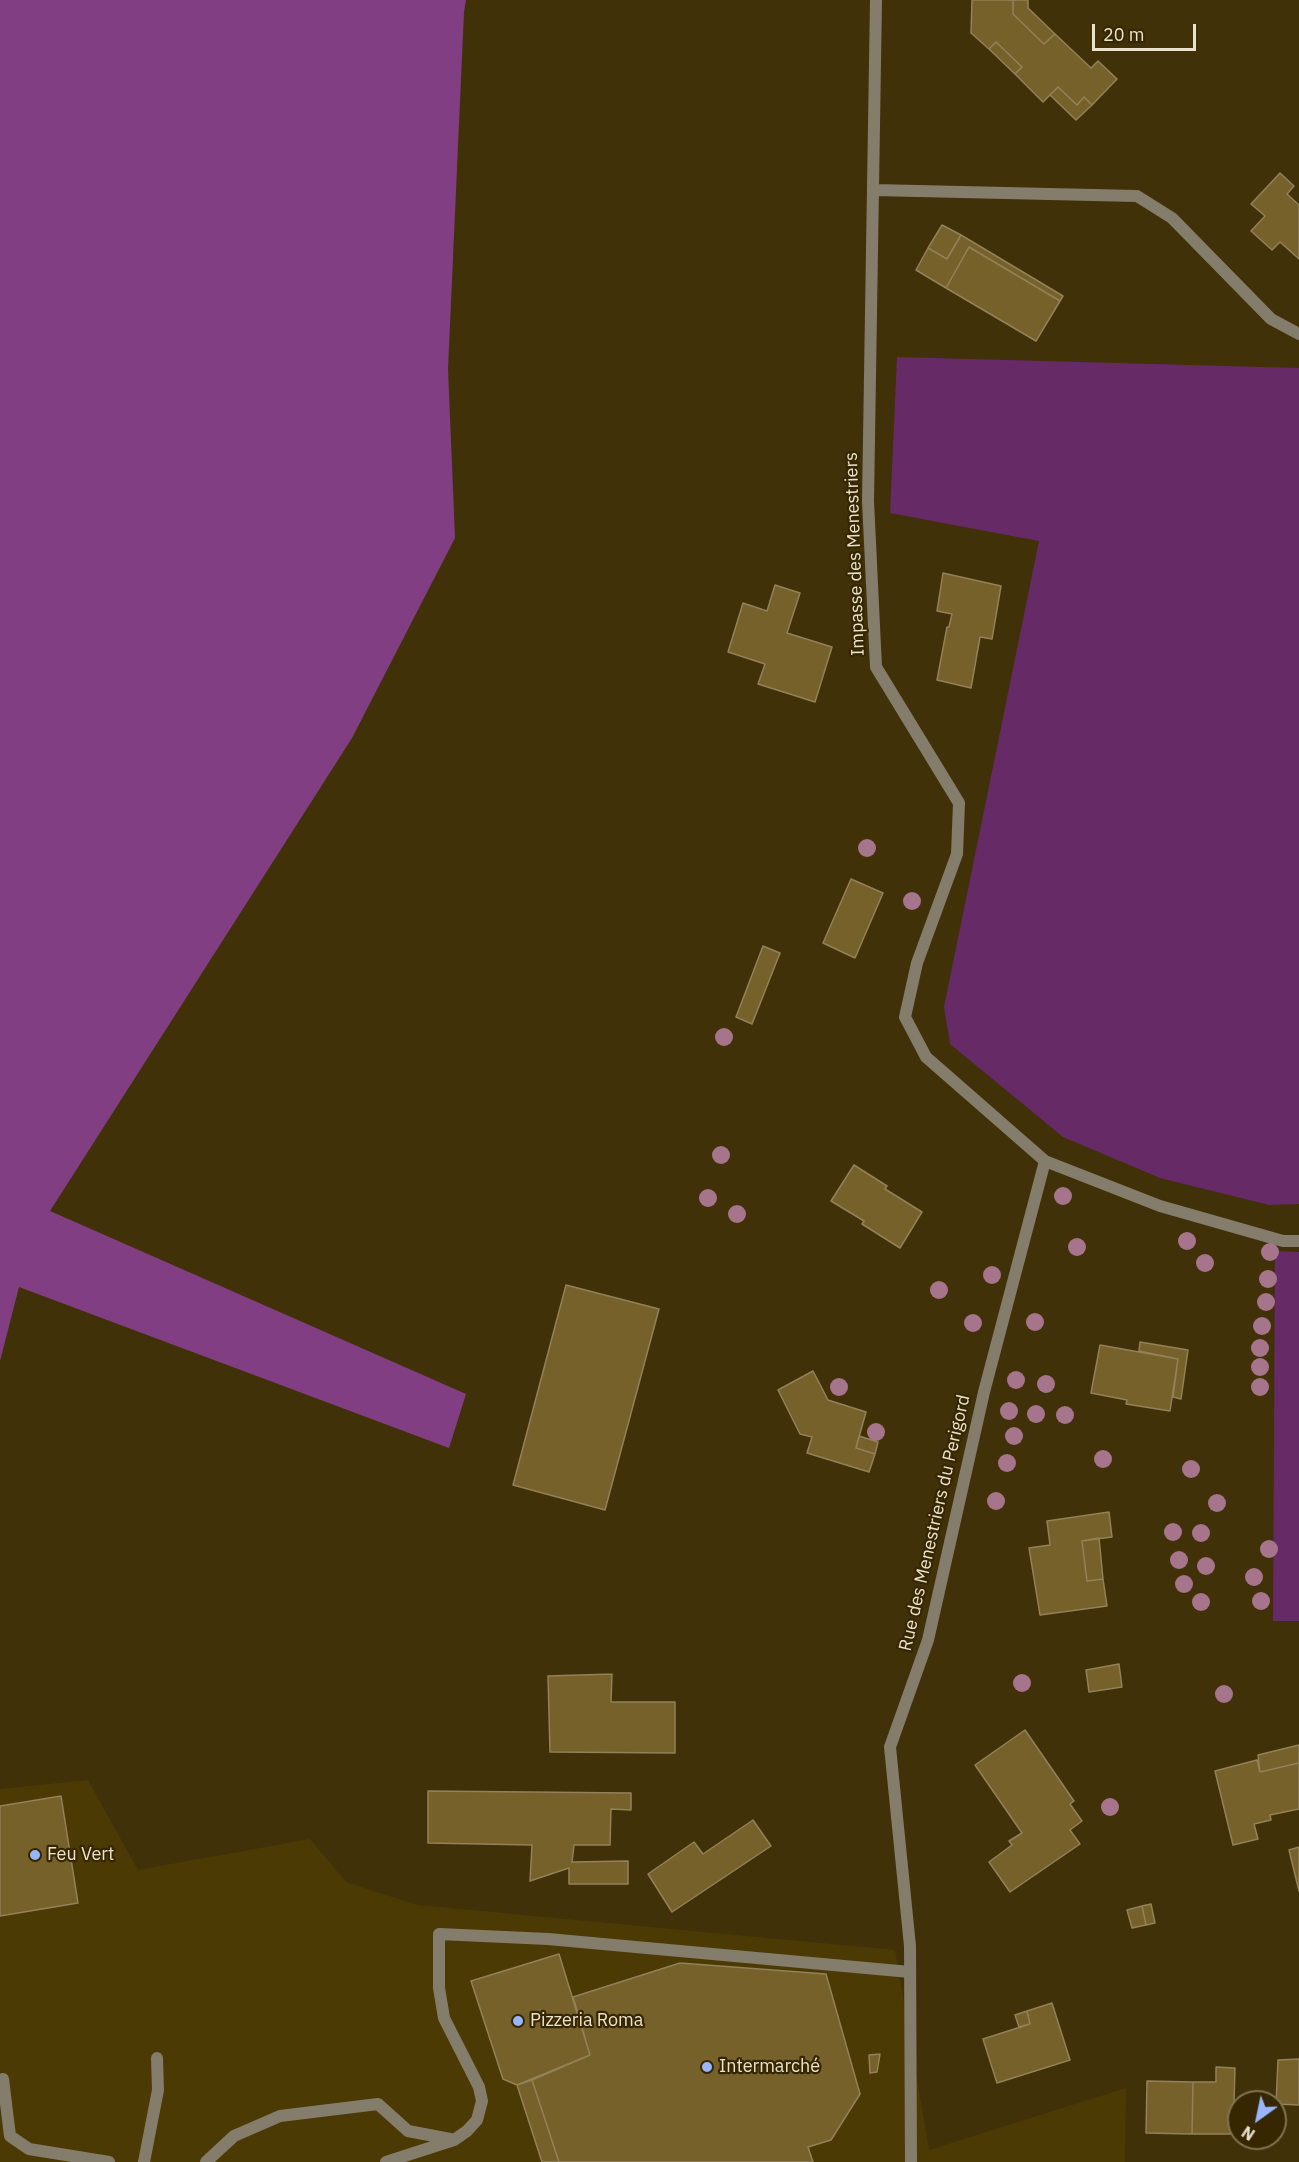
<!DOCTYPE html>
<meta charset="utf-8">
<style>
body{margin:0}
#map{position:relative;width:1299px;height:2162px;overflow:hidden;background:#413108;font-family:"IBM Plex Sans",sans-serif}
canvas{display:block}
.north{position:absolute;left:1227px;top:2090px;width:60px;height:60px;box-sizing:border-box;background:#362700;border:2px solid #7e7252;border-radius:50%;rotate:213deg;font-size:16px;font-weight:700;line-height:24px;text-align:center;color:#ebe2cd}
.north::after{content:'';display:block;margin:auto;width:21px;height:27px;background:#99b5fd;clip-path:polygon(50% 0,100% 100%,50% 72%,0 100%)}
.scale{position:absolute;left:1092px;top:24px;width:104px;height:27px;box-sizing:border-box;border:3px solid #ebe2cd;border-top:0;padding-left:8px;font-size:18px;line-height:21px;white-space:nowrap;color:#ebe2cd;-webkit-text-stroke:4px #362700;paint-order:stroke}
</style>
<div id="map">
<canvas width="1299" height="2162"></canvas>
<div class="north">N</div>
<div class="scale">20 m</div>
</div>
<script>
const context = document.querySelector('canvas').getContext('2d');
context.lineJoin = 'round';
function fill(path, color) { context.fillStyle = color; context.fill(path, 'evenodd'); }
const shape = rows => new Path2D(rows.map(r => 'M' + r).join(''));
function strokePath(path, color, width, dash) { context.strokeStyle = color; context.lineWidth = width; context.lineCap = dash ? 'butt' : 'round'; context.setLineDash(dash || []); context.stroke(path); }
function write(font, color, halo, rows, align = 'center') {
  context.font = font + ' "IBM Plex Sans",sans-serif'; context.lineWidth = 4.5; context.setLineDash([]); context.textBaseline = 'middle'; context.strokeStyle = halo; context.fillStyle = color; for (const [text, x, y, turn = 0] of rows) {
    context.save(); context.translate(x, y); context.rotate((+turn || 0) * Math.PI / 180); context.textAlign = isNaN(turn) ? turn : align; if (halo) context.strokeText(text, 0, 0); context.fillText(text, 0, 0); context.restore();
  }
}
fill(shape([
 [88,1780,138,1870,310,1839,346,1882,417,1905,895,1950,929,2150,1126,2088,1125,2162,0,2162,0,1789]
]), '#4c3a05');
fill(shape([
 [897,357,1299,368,1299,1204,1269,1205,1160,1178,1063,1137,950,1044,944,1007,1039,541,890,513],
 [1275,1251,1299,1252,1299,1621,1273,1621]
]), '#662a67');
fill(shape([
 [0,0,466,0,464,12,448,369,455,538,352,738,50,1211,466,1394,449,1448,19,1287,0,1361]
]), '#823e83');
const building = shape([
 [972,0,1013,0,1013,14,1044,44,1055,34,1091,68,1098,61,1117,79,1092,105,1084,97,1077,105,1058,87,1043,102,1015,74,1022,67,996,42,989,49,971,33,972,0],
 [1013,0,1028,0,1028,8,1055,34,1044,44,1013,14,1013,0],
 [996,42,1022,67,1015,74,989,49,996,42],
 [1058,87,1077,105,1084,97,1092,105,1076,120,1050,95,1058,87],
 [1280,173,1294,186,1287,194,1299,205,1299,259,1280,242,1272,250,1251,231,1265,216,1251,204,1280,173],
 [942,225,961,235,947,259,928,248,942,225],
 [961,235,1063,296,1060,301,969,247,946,288,916,270,928,248,947,259,961,235],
 [969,247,1060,301,1036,341,946,288,969,247],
 [943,573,1001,586,992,639,980,637,971,688,937,680,947,627,949,627,952,614,937,611,943,573],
 [775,585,800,593,787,633,832,647,815,702,758,684,765,664,728,652,743,603,767,611,775,585],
 [851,879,883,893,855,958,823,943,851,879],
 [763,946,780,953,752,1024,736,1017,763,946],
 [854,1165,887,1186,885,1189,922,1212,900,1248,862,1224,864,1221,831,1201,854,1165],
 [566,1285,659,1309,605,1510,513,1485,566,1285],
 [1140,1342,1188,1350,1181,1399,1173,1397,1178,1359,1139,1351,1140,1342],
 [1100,1345,1178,1359,1170,1411,1126,1404,1127,1400,1091,1393,1100,1345],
 [813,1371,828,1400,866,1412,856,1448,875,1454,869,1472,807,1453,812,1437,800,1434,778,1390,813,1371],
 [859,1436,878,1442,875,1454,856,1448,859,1436],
 [1109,1512,1112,1537,1082,1541,1087,1581,1103,1579,1107,1606,1040,1615,1029,1548,1050,1545,1047,1521,1109,1512],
 [1099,1538,1103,1579,1087,1581,1082,1541,1099,1538],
 [1119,1664,1122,1687,1089,1692,1086,1670,1119,1664],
 [612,1674,611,1702,675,1702,675,1753,550,1752,548,1676,612,1674],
 [1025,1730,1074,1801,1070,1804,1082,1821,1070,1830,1080,1844,1010,1892,989,1862,1012,1845,1009,1841,1022,1833,975,1765,1025,1730],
 [1299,1745,1299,1763,1260,1772,1258,1755,1299,1745],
 [1257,1760,1260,1772,1299,1763,1299,1809,1270,1815,1271,1820,1254,1824,1258,1839,1233,1845,1215,1771,1257,1760],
 [428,1791,631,1793,631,1810,611,1809,610,1845,574,1845,572,1862,628,1861,628,1884,569,1884,569,1868,530,1881,532,1845,428,1843,428,1791],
 [61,1796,78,1903,0,1916,0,1806,61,1796],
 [753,1820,771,1846,672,1912,648,1874,694,1842,703,1854,753,1820],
 [1299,1847,1299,1891,1289,1850,1299,1847],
 [1151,1904,1155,1923,1146,1925,1142,1906,1151,1904],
 [1142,1906,1146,1925,1132,1928,1127,1910,1142,1906],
 [559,1954,590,2055,517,2085,503,2079,471,1981,559,1954],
 [680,1963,826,1974,860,2094,831,2140,808,2147,813,2162,559,2162,532,2080,590,2055,573,1997,680,1963],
 [1052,2003,1070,2060,997,2083,983,2039,1030,2024,1027,2011,1052,2003],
 [1027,2011,1030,2024,1019,2027,1015,2015,1027,2011],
 [880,2054,877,2072,870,2073,869,2055,880,2054],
 [1299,2059,1299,2105,1276,2104,1278,2060,1299,2059],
 [1216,2067,1235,2068,1233,2134,1192,2134,1193,2082,1216,2082,1216,2067],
 [532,2080,559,2162,542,2162,517,2085,532,2080],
 [1147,2081,1193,2082,1192,2134,1146,2133,1147,2081]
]);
fill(building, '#77612a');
strokePath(building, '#928159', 1.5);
strokePath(shape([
 [3,2079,10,2136,29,2149,109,2162],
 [144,2162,158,2090,157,2058],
 [206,2162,234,2136,280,2116,378,2104,408,2131,450,2139],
 [386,2162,454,2140,467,2131,477,2120,482,2101,479,2087,444,2018,439,1988,439,1934,548,1939,910,1972]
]), '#857d6c', 12);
strokePath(shape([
 [876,0,868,501,876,667,959,803,957,854,917,963,905,1017,926,1057,1045,1161,1160,1206,1283,1241,1299,1241],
 [874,190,1137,196,1172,218,1271,319,1299,334],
 [911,2162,910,1946,890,1747,928,1640,984,1392,1045,1161]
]), '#857d6c', 12);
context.fillStyle = '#a6758b';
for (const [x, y] of [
 [867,848],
 [912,901],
 [724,1037],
 [721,1155],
 [1063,1196],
 [708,1198],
 [737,1214],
 [1187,1241],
 [1077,1247],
 [1270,1252],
 [1205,1263],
 [992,1275],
 [1268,1279],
 [939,1290],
 [1266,1302],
 [1035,1322],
 [973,1323],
 [1262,1326],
 [1260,1348],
 [1260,1367],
 [1016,1380],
 [1046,1384],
 [839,1387],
 [1260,1387],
 [1009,1411],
 [1036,1414],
 [1065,1415],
 [876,1432],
 [1014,1436],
 [1103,1459],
 [1007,1463],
 [1191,1469],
 [996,1501],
 [1217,1503],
 [1173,1532],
 [1201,1533],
 [1269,1549],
 [1179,1560],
 [1206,1566],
 [1254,1577],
 [1184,1584],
 [1261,1601],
 [1201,1602],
 [1022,1683],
 [1224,1694],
 [1110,1807]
]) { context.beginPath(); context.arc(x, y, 9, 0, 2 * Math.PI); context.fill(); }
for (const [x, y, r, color] of [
 [35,1855,6,"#99b5fd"],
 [518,2021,6,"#99b5fd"],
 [707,2067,6,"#99b5fd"]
]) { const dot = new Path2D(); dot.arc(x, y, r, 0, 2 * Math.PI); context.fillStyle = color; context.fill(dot); strokePath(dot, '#362700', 2); }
write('18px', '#ebe2cd', '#362700', [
 ["Impasse des Menestriers",855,554,-92],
 ["Rue des Menestriers du Perigord",935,1523,-77]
]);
write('18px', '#ebe2cd', '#362700', [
 ["Feu Vert",47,1855],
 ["Pizzeria Roma",530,2021],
 ["Intermarché",719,2067]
], 'left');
</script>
